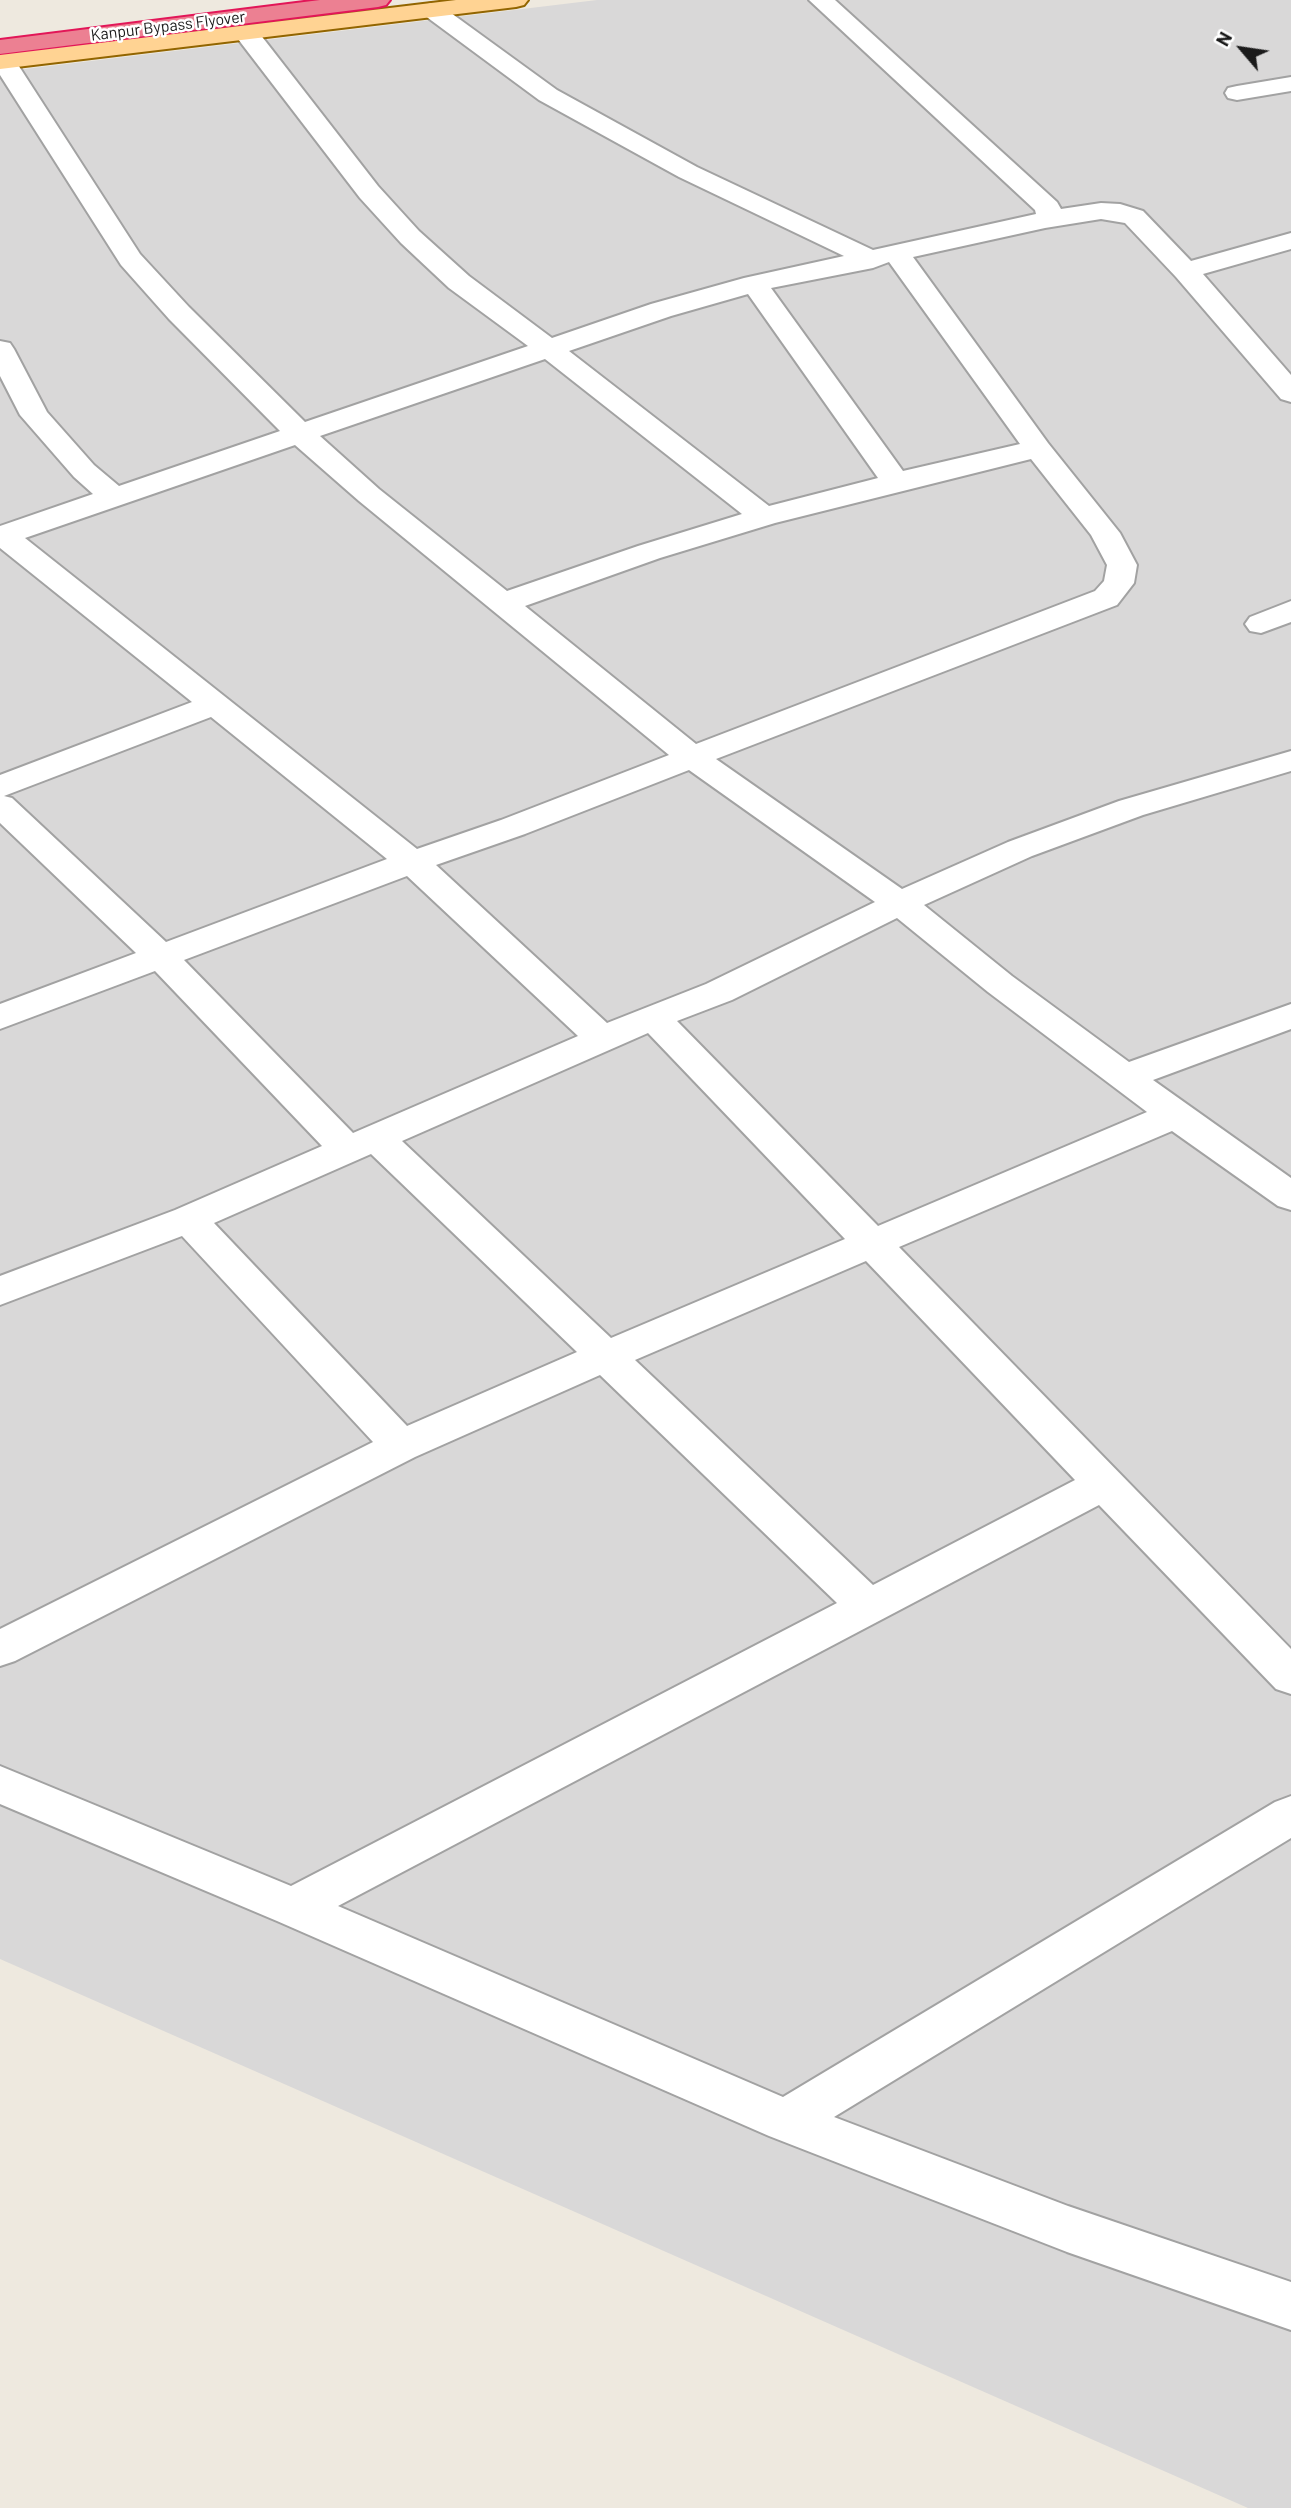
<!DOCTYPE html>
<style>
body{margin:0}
#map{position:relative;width:1291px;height:2508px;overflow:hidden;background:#eee9df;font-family:Barlow,sans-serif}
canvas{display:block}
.north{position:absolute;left:1207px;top:14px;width:70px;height:70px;-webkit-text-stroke:5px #fff;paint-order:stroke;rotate:299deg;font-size:19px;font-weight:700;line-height:28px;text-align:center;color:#1b1b1b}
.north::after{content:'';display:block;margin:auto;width:24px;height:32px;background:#1b1b1b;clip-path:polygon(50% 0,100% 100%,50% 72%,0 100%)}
</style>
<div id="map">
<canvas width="1291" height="2508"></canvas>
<div class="north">N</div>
</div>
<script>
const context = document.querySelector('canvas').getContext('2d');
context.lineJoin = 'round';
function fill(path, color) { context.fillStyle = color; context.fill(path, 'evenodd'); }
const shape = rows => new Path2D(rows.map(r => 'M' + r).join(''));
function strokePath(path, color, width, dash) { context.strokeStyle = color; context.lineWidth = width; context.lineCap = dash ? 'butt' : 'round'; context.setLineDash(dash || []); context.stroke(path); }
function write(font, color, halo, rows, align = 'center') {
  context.font = font + ' Barlow,sans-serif'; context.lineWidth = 5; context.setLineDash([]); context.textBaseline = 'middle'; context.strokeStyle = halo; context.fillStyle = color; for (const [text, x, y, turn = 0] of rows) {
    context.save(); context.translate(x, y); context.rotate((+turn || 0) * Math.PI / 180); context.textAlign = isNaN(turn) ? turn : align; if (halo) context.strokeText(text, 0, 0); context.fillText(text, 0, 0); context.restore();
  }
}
fill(shape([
 [597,0,1291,0,1291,2508,1248,2508,0,1959,0,72]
]), '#d9d8d8');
const minor = shape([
 [809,0,835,0,1057,202,1061,209,1101,203,1120,204,1143,211,1191,261,1291,233,1291,249,1203,274,1291,375,1291,402,1281,399,1176,277,1125,223,1101,219,1045,228,913,257,1048,443,1120,533,1137,565,1134,583,1117,605,716,759,902,889,1008,842,1119,801,1291,751,1291,771,1143,815,1032,856,924,905,1012,976,1129,1062,1291,1004,1291,1029,1153,1080,1291,1178,1291,1210,1278,1206,1172,1131,899,1247,1291,1649,1291,1694,1276,1689,1099,1505,338,1906,783,2097,1275,1802,1291,1796,1291,1838,834,2117,1068,2206,1291,2282,1291,2330,1067,2252,769,2136,277,1921,0,1804,0,1766,291,1886,837,1603,600,1375,415,1457,15,1661,0,1666,0,1629,373,1442,182,1236,0,1305,0,1276,175,1210,322,1146,155,971,0,1029,0,1004,136,953,0,823,0,775,192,702,0,548,0,526,93,494,74,477,20,415,0,376,0,341,10,343,14,349,47,412,94,465,119,486,280,431,169,319,121,265,0,75,0,56,13,57,140,254,189,307,305,422,528,346,449,288,401,243,360,198,238,39,235,34,238,29,247,27,256,29,378,186,419,231,469,276,552,338,651,304,744,278,844,256,679,177,539,100,424,15,420,10,424,5,432,3,440,5,557,90,697,167,873,250,1036,214,1035,210,809,0],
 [889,262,1020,444,903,471,771,288,873,268,889,262],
 [748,294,878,478,769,506,569,351,671,316,748,294],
 [545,359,742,514,638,546,507,591,379,489,320,436,545,359],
 [295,445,359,501,669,755,501,820,417,849,25,538,295,445],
 [1031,459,1091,535,1107,565,1104,581,1095,591,696,744,525,606,660,558,775,523,1031,459],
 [211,717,387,859,166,942,12,798,4,796,211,717],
 [689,770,875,902,706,984,607,1023,436,865,525,834,689,770],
 [407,876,578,1036,353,1133,184,960,407,876],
 [897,918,988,992,1147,1112,878,1226,677,1021,732,1000,897,918],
 [648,1033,845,1239,611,1338,402,1141,648,1033],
 [371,1154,577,1352,407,1426,214,1223,371,1154],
 [866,1261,1075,1480,873,1585,635,1360,866,1261],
 [1291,77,1291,91,1237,100,1228,98,1225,93,1228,88,1237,86,1291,77],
 [1291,601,1291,622,1261,633,1250,631,1245,624,1250,617,1291,601]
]);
const major = shape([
 [456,0,528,0,524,5,516,7,0,69,0,55,456,0]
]);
const highway = shape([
 [320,0,390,0,386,5,378,7,0,54,0,40,320,0]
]);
strokePath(minor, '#a2a2a2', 4);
strokePath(major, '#926500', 4);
strokePath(highway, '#e21658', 4);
fill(minor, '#fff');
fill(major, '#ffd393');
fill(highway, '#ec8092');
write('16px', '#1b1b1b', '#fff', [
 ["Kanpur Bypass Flyover",168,26,-7]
]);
</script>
